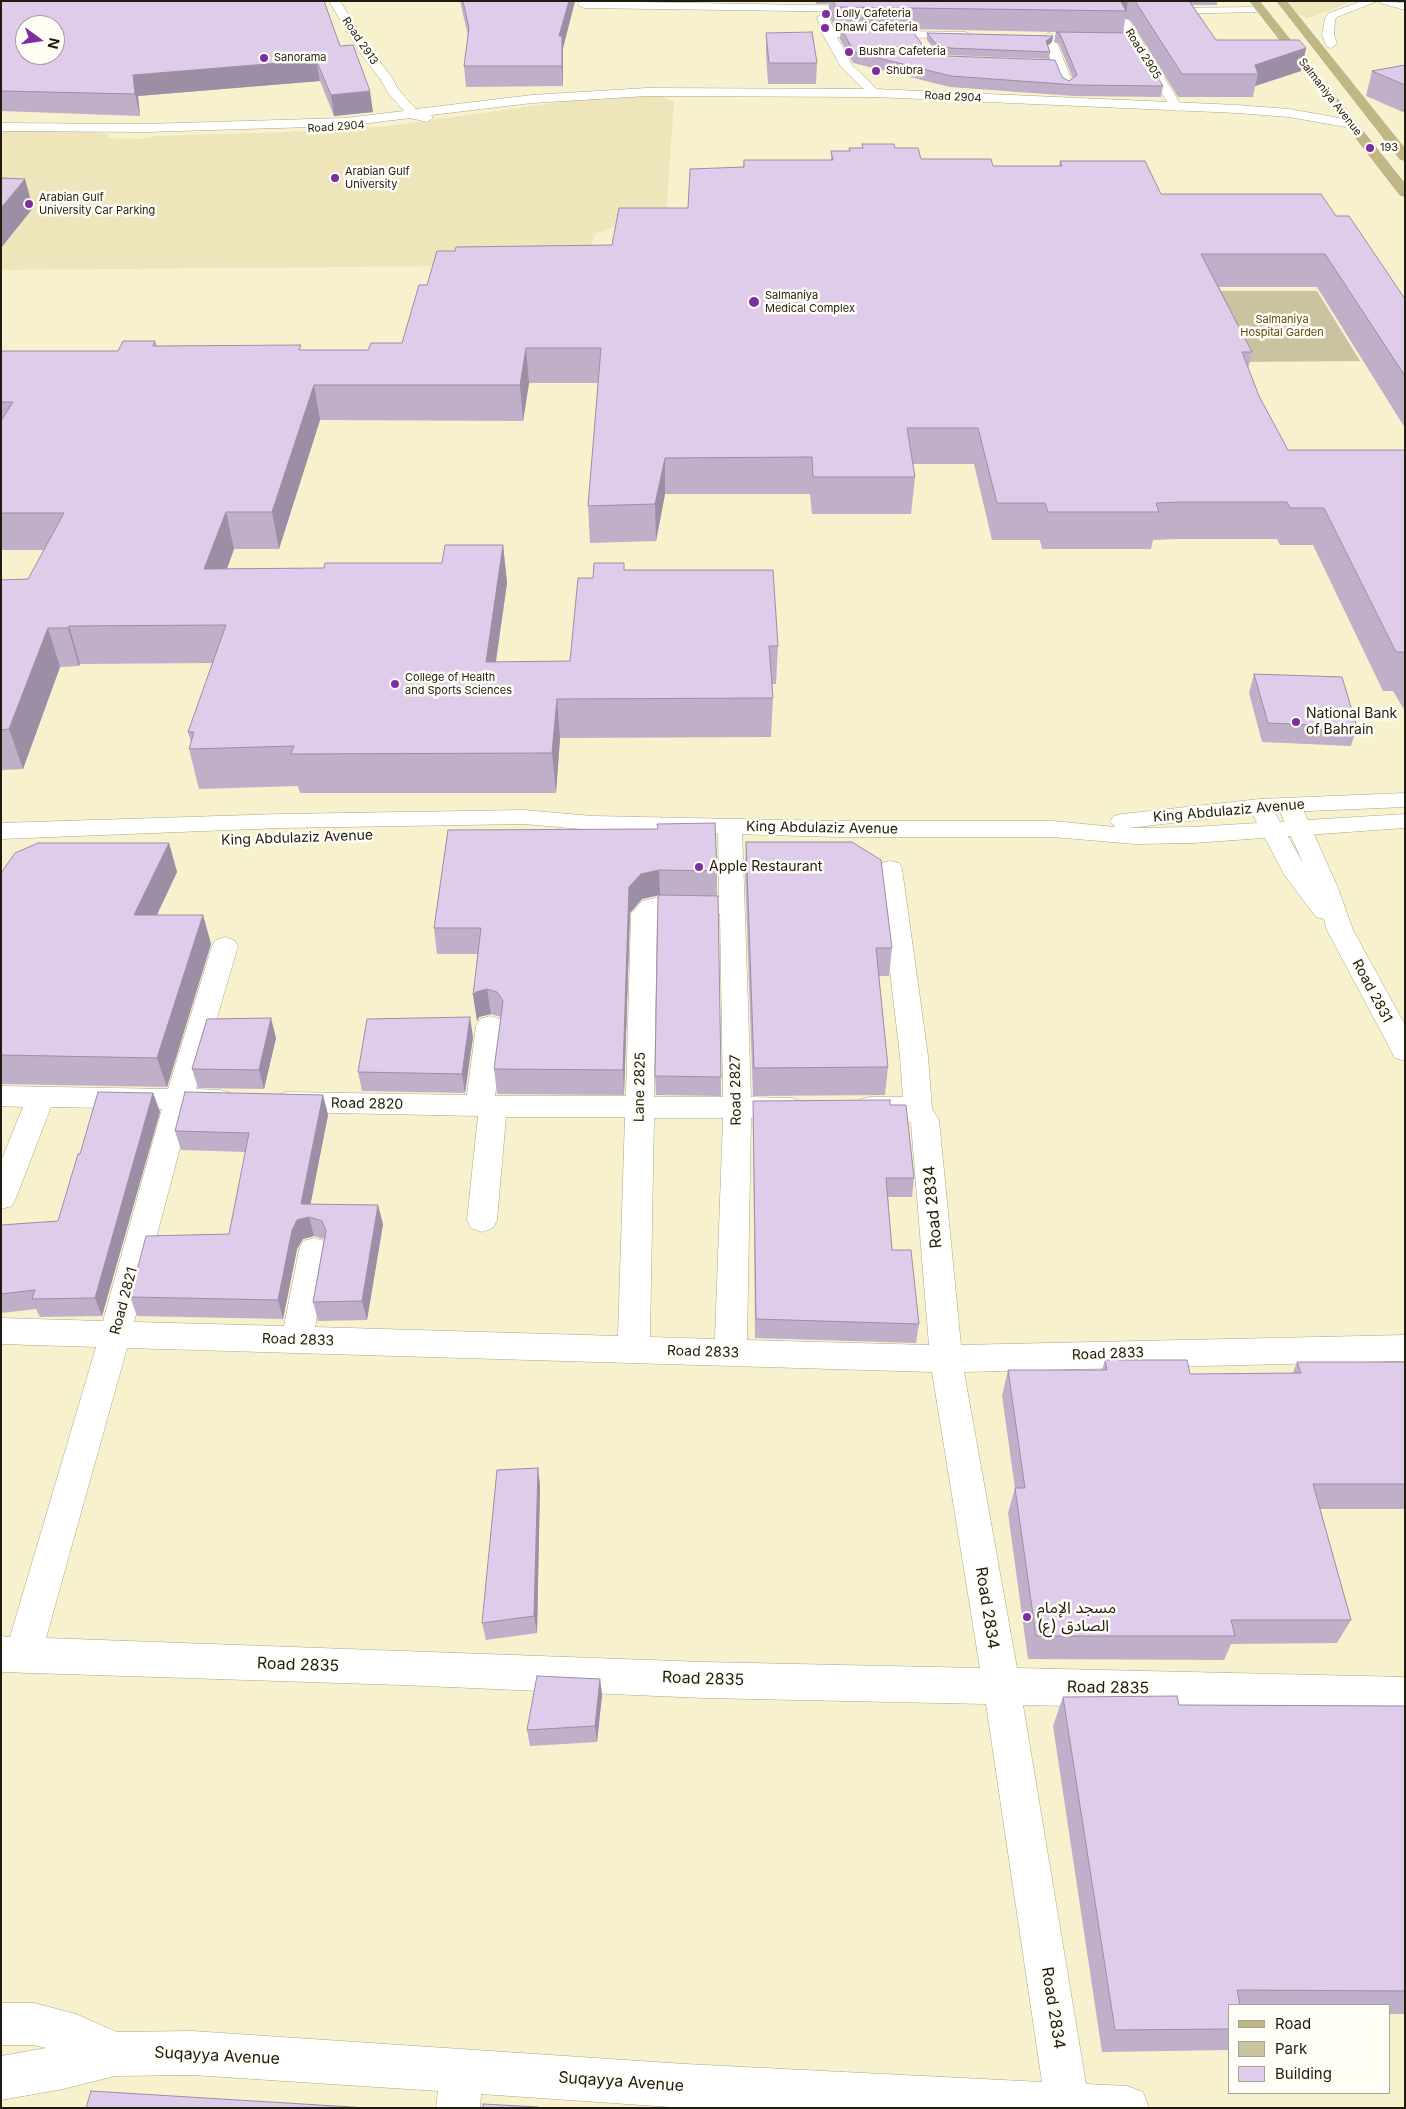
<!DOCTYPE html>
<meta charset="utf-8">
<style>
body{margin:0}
#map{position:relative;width:1406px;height:2109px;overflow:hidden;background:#f8f1cd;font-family:Inter,sans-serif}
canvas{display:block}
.frame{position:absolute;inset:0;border:2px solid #1f1c0f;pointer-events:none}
.legend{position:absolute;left:1228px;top:2004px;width:162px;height:90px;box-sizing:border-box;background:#fffdf6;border:1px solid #a5a39a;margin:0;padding:6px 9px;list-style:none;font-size:15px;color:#1f1c0f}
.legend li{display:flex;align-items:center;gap:10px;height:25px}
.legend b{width:25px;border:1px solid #a5a39a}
.north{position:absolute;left:15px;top:15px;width:50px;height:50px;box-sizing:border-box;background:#fffdf6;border:1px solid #a5a39a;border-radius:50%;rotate:104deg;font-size:14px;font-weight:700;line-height:20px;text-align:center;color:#1f1c0f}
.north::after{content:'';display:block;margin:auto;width:18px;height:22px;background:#7d2fa0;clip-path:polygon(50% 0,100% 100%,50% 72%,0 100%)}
</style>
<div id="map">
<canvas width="1406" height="2109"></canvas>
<div class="frame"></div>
<ul class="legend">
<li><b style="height:6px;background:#c1b785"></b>Road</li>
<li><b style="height:14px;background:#cac39f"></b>Park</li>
<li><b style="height:14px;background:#dfcbea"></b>Building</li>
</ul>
<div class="north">N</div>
</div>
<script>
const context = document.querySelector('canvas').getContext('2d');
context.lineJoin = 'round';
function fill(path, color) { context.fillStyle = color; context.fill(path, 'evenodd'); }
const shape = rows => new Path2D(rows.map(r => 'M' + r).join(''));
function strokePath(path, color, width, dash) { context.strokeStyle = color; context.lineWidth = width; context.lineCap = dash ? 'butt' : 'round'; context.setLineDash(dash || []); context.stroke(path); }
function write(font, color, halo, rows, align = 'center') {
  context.font = font + ' Inter,"Noto Sans Arabic",sans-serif'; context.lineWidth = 5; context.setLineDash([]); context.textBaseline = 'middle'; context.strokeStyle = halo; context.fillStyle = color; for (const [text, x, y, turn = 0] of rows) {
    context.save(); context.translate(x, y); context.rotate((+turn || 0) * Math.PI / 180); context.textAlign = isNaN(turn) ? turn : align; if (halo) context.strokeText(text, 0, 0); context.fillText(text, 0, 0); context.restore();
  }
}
fill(shape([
 [1286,1,1343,1,1349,3,1308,18,1286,10],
 [660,95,674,102,666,216,627,222,595,234,584,265,1,270,1,132,96,132,108,134,109,138,142,139,157,136,287,132,389,126,568,101]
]), '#eee6ba');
fill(shape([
 [1204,291,1317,291,1360,361,1239,362]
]), '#cac39f');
const street = shape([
 [579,1,865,6,871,9,865,12,584,8,578,5,579,1],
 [1107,1,1118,1,1182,107,1181,110,1176,111,1170,107,1107,1],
 [1362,1,1378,1,1337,17,1335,20,1334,35,1337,44,1331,48,1327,47,1322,35,1325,18,1329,13,1362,1],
 [1379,1,1405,3,1405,10,1380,3,1379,1],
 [1261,7,1265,8,1265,12,1157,14,1151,11,1157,8,1261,7],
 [823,14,829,17,834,30,965,32,971,35,965,38,837,37,852,65,881,93,875,97,871,96,841,67,822,33,817,17,823,14],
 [1049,33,1055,37,1074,87,1072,90,1064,90,1052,65,1043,37,1049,33],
 [1289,798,1297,800,1301,805,1338,888,1353,930,1405,1025,1405,1061,1395,1058,1327,930,1324,919,1316,917,1285,876,1248,806,1252,801,1260,799,1268,801,1303,863,1277,805,1281,800,1289,798],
 [730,819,738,822,742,827,751,1097,791,1098,801,1101,805,1108,801,1115,791,1118,751,1118,747,1340,929,1345,911,1123,904,1117,869,1117,859,1114,855,1107,859,1100,869,1097,903,1097,900,1056,878,869,881,863,890,861,899,863,902,869,928,1056,932,1109,939,1120,961,1345,1405,1335,1405,1361,964,1372,1017,1668,1405,1677,1405,1713,1023,1705,1086,2084,1127,2086,1143,2092,1149,2108,685,2108,481,2094,480,2108,436,2108,438,2091,192,2075,115,2076,63,2089,1,2100,1,2056,46,2048,34,2045,1,2045,1,2003,34,2003,76,2014,117,2032,192,2031,685,2064,1042,2082,986,1704,704,1698,401,1685,1,1672,1,1636,10,1637,96,1347,1,1344,1,1318,103,1321,162,1109,51,1107,16,1198,12,1206,1,1209,1,1161,23,1107,1,1106,1,1086,168,1089,212,946,216,940,225,937,234,940,238,946,196,1089,221,1090,231,1093,235,1100,231,1107,221,1110,190,1110,134,1322,284,1326,299,1250,303,1241,314,1238,325,1241,329,1250,315,1327,618,1336,625,1117,506,1117,497,1220,493,1228,482,1232,471,1228,467,1220,478,1116,287,1112,277,1109,273,1102,277,1095,287,1092,467,1095,476,1026,480,1019,490,1016,500,1019,504,1026,495,1096,626,1096,631,914,642,901,660,897,719,898,718,827,722,822,730,819],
 [660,913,720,914,723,1097,654,1097,657,916,660,913],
 [654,1118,723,1118,715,1339,650,1337,654,1118],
 [127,1348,932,1372,980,1668,704,1662,46,1638,127,1348]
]);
const secondary = shape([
 [329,1,340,1,369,48,391,76,398,89,416,109,532,95,647,88,875,89,1237,105,1289,109,1351,120,1358,124,1351,128,1289,117,1237,113,875,97,647,96,532,103,431,115,433,118,427,122,410,118,345,126,145,132,1,131,1,123,145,124,345,118,404,111,388,93,381,80,358,50,329,1],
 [1405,793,1405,807,1260,813,1128,828,1193,827,1405,814,1405,828,1193,843,1135,844,1053,837,838,837,592,830,524,824,281,828,1,839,1,823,281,814,524,810,592,816,838,821,1053,821,1115,827,1110,821,1114,816,1122,814,1260,799,1405,793]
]);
const primary = shape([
 [1249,1,1260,1,1405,183,1405,197,1400,196,1249,1],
 [1276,1,1287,1,1405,148,1405,161,1400,160,1276,1]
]);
strokePath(street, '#aba583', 1);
strokePath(secondary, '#aba583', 1);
strokePath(primary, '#fff', 1);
fill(street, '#fff');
fill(secondary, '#fff');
fill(primary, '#c1b785');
fill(shape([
 [1,1,340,46,373,112,334,116,320,81,138,96,140,116,1,111],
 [460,1,575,1,563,48,563,86,466,87,464,66,468,36],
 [816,1,1217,1,1217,5,1192,5,1216,40,1306,48,1301,71,1255,86,1253,97,1178,97,1131,21,1125,19,1125,20,1123,33,1163,86,1161,97,1074,96,950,87,853,63,840,39,841,28,846,28,835,28,828,14,829,4,816,4],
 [911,29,1056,32,1054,42,1059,44,1073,79,1069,81,1062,77,947,56,924,47],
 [766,33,817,63,816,84,768,84,766,53],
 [927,33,1053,36,1052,42,1048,46,1050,52,1049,59,948,55,934,49,927,40],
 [1405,65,1405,113,1366,96,1372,71],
 [862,144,895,148,921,159,993,166,1059,166,1060,161,1161,194,1336,216,1405,299,1405,428,1317,287,1219,287,1252,352,1248,369,1259,396,1288,450,1405,450,1405,711,1393,691,1383,691,1313,545,1280,545,1277,539,1175,539,1153,540,1151,549,1042,549,1040,540,992,540,974,464,913,464,915,477,911,514,812,514,810,494,665,494,656,541,590,543,588,506,598,383,529,383,523,421,320,420,279,549,234,549,227,569,324,568,442,563,503,545,507,583,496,662,570,661,593,578,624,563,624,570,778,646,776,684,772,684,773,698,771,737,560,738,556,793,300,793,298,786,199,789,189,749,191,742,188,732,213,663,80,664,79,666,60,667,23,769,1,770,1,580,28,579,44,550,1,550,1,351,118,351,155,341,157,346,301,350,368,350,402,343,427,285,455,251,612,245,688,208,743,167,744,160,831,160,831,151,849,151,849,148,862,148],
 [1254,674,1357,727,1351,746,1262,742,1249,693],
 [448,830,717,871,717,896,660,895,642,899,630,913,624,1095,497,1094,494,1069,501,1017,491,1014,479,1017,477,1021,478,954,437,954,434,928],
 [746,842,892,948,889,976,879,976,888,1067,885,1095,753,1096,745,870],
 [169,843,177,872,157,915,203,915,211,944,167,1087,1,1084,1,873],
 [473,1037,465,1093,362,1091,358,1072],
 [276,1038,264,1089,198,1088,192,1069],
 [655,1076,721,1077,721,1096,656,1095],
 [153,1093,160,1112,102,1316,40,1317,36,1309,1,1313,1,1225,58,1221,80,1154],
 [323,1095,328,1115,310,1205,383,1224,367,1320,318,1321,313,1302,324,1239,314,1236,303,1239,297,1249,283,1319,137,1316,130,1297,229,1234,246,1152,181,1150,175,1131],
 [753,1101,890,1105,914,1178,912,1197,888,1197,892,1250,919,1324,916,1343,755,1338,753,1121],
 [1105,1360,1190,1374,1293,1373,1297,1362,1405,1362,1405,1509,1320,1509,1351,1620,1337,1643,1231,1644,1224,1660,1028,1659,1008,1513,1015,1488,1002,1396,1008,1370,1102,1370],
 [538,1468,540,1486,537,1633,486,1640,482,1623],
 [600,1679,602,1695,597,1742,530,1746,527,1730],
 [1063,1697,1179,1705,1405,1706,1405,2014,1390,2014,1390,2005,1230,2005,1230,2048,1228,2050,1102,2052,1053,1726]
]), '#c0afc9');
fill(shape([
 [569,1,575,1,563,48,563,86,559,36],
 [1122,1,1128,1,1125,19,1125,20,1126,11,1121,2],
 [1053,36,1052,42,1045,47,1046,41],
 [1306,48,1301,71,1255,86,1258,74,1255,65],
 [316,60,320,81,138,96,140,116,135,94,133,75],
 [370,91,373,112,334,116,331,95],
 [25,179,33,208,1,248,1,208],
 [526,348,529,383,523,421,520,385],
 [314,385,320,420,279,549,272,512],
 [665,458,665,494,656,541,655,504],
 [226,512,234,549,213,607,204,569],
 [503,545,507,583,490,701,486,662],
 [69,626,80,664,79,666,68,628],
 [48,628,60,667,23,769,9,729],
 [557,699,560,738,556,793,552,753],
 [169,843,177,872,143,944,134,915],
 [659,870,660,895,642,899,630,913,624,1095,623,1070,629,887,641,874],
 [203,915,211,944,167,1087,157,1058],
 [487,989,491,1014,479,1017,477,1021,473,995,476,992],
 [470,1017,473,1037,465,1093,462,1074],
 [271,1018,276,1038,264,1089,259,1070],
 [153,1093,160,1112,102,1316,95,1298],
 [323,1095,328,1115,308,1217,309,1217,314,1236,303,1239,297,1249,283,1319,278,1300,292,1230,301,1204],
 [378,1205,383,1224,367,1320,362,1301],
 [538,1468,540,1486,537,1633,534,1616],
 [600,1679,602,1695,597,1742,595,1726]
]), '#9c8ea4');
const building = shape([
 [1,1,324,1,340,46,353,45,370,91,331,95,316,60,133,75,135,94,1,91,1,1],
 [25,25,55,25,55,55,25,55,25,25],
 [463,1,569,1,559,36,562,36,562,66,464,66,469,28,463,1],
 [833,1,1122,1,1121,2,1126,11,836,7,833,1],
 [1135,1,1189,1,1216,40,1299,40,1306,48,1255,65,1258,74,1182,74,1135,1],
 [841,28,911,29,924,47,947,56,1055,60,1062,77,1069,81,1077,75,1060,34,1056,32,1131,33,1163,86,1076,85,951,76,854,52,841,28],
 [812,32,817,63,769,63,766,33,812,32],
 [927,33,1053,36,1046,41,1050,52,949,48,935,43,927,33],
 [1405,65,1405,85,1372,71,1405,65],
 [862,144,894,144,895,148,918,148,921,159,991,159,993,166,1062,166,1060,161,1145,161,1161,194,1321,194,1336,216,1349,216,1405,299,1405,376,1325,254,1201,254,1252,352,1242,352,1259,396,1288,450,1405,450,1405,652,1396,652,1324,508,1290,508,1287,502,1183,502,1156,503,1159,512,1048,512,1045,503,997,503,978,428,907,428,915,477,813,477,812,457,665,458,655,504,588,506,601,348,526,348,520,385,314,385,272,512,226,512,204,569,324,568,325,563,442,563,445,545,503,545,486,662,570,661,578,578,593,578,594,563,624,563,624,570,773,570,778,646,769,646,773,698,557,699,552,753,291,754,294,746,189,749,194,732,188,732,226,625,69,626,68,628,48,628,9,729,1,730,1,580,28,579,64,513,1,513,1,421,13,402,1,402,1,351,118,351,123,341,155,341,153,346,301,345,299,350,368,350,371,343,402,343,419,285,427,285,437,251,455,251,456,247,612,245,619,208,688,208,690,169,744,167,744,160,833,160,831,151,850,151,849,148,863,148,862,144],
 [1,178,25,179,1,208,1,178],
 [1254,674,1342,677,1357,727,1268,723,1254,674],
 [715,823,717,871,659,870,641,874,629,887,623,1070,494,1069,503,1001,497,992,487,989,476,992,473,995,481,928,434,928,448,830,658,829,657,824,715,823],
 [746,842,852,842,881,860,892,948,876,948,888,1067,754,1068,746,842],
 [38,843,169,843,134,915,203,915,157,1058,1,1055,1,873,15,853,38,843],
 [660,895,718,896,721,1077,655,1076,658,897,660,895],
 [470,1017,462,1074,358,1072,367,1019,470,1017],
 [271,1018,259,1070,192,1069,207,1019,271,1018],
 [98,1092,153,1093,95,1298,32,1299,35,1290,1,1294,1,1225,58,1221,78,1154,80,1154,98,1092],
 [185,1092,323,1095,301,1204,378,1205,362,1301,313,1302,326,1231,322,1221,309,1217,297,1220,292,1230,278,1300,130,1297,146,1236,229,1234,249,1133,175,1131,185,1092],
 [890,1100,890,1105,906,1105,914,1178,886,1178,892,1250,911,1250,919,1324,756,1319,753,1101,890,1100],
 [1105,1360,1187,1360,1190,1374,1301,1373,1297,1362,1405,1362,1405,1484,1313,1484,1351,1620,1231,1620,1235,1636,1036,1636,1015,1488,1025,1488,1008,1370,1107,1370,1105,1360],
 [538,1468,534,1616,482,1623,497,1470,538,1468],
 [537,1676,600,1679,595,1726,527,1730,537,1676],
 [1177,1696,1179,1705,1405,1706,1405,1991,1237,1990,1240,2005,1230,2005,1230,2029,1115,2030,1063,1697,1177,1696],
 [91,2091,368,2108,86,2108,91,2091],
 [483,2104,538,2107,538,2108,483,2108,483,2104]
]);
fill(building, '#dfcbea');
strokePath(building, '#9c8ea4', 1);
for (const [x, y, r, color] of [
 [826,14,5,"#7d2fa0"],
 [825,28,5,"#7d2fa0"],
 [849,52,5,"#7d2fa0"],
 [264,58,5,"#7d2fa0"],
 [876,71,5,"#7d2fa0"],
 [1370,148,5,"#7d2fa0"],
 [335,178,5,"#7d2fa0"],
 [29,204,5,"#7d2fa0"],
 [754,302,6,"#7d2fa0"],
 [395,684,5,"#7d2fa0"],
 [1296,722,5,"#7d2fa0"],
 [699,867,5,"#7d2fa0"],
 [1027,1617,5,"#7d2fa0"]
]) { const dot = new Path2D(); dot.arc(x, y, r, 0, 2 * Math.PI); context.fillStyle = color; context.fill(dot); strokePath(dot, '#fffdf6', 2); }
write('11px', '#1f1c0f', '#fffdf6', [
 ["Lolly Cafeteria",836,14],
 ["Dhawi Cafeteria",835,28],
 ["Bushra Cafeteria",859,52],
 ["Sanorama",274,58],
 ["Shubra",886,71],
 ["193",1380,148],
 ["Arabian Gulf",345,172],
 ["University",345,185],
 ["Arabian Gulf",39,198],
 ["University Car Parking",39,211],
 ["Salmaniya",765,296],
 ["Medical Complex",765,309],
 ["College of Health",405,678],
 ["and Sports Sciences",405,691]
], 'left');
write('11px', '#1f1c0f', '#fffdf6', [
 ["Road 2913",360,41,56],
 ["Road 2905",1143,54,58],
 ["Road 2904",953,97,3],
 ["Salmaniya Avenue",1330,97,52],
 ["Road 2904",336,127,-4]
]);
write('11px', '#5a4f13', '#fffdf6', [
 ["Salmaniya",1282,320],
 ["Hospital Garden",1282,333]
]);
write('14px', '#1f1c0f', '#fffdf6', [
 ["National Bank",1306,714],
 ["of Bahrain",1306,730],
 ["Apple Restaurant",709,867]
], 'left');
write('14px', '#1f1c0f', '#fffdf6', [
 ["King Abdulaziz Avenue",1229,811,-5],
 ["King Abdulaziz Avenue",822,828,1],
 ["King Abdulaziz Avenue",297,838,-2],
 ["Road 2831",1372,991,62],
 ["Lane 2825",640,1087,-89],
 ["Road 2827",736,1090,-91],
 ["Road 2820",367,1104,1],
 ["Road 2821",124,1301,-75],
 ["Road 2833",298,1340,2],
 ["Road 2833",703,1352,2],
 ["Road 2833",1108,1354,-2]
]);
write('16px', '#1f1c0f', '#fffdf6', [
 ["Road 2834",933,1207,-95],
 ["Road 2834",987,1608,81],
 ["Road 2835",298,1665,2],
 ["Road 2835",703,1679,2],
 ["Road 2835",1108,1688,1],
 ["Road 2834",1053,2008,81],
 ["Suqayya Avenue",217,2056,3],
 ["Suqayya Avenue",621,2082,4]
]);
write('16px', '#1f1c0f', '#fffdf6', [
 ["مسجد الإمام",1037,1608],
 ["الصادق (ع)",1037,1626]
], 'left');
</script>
